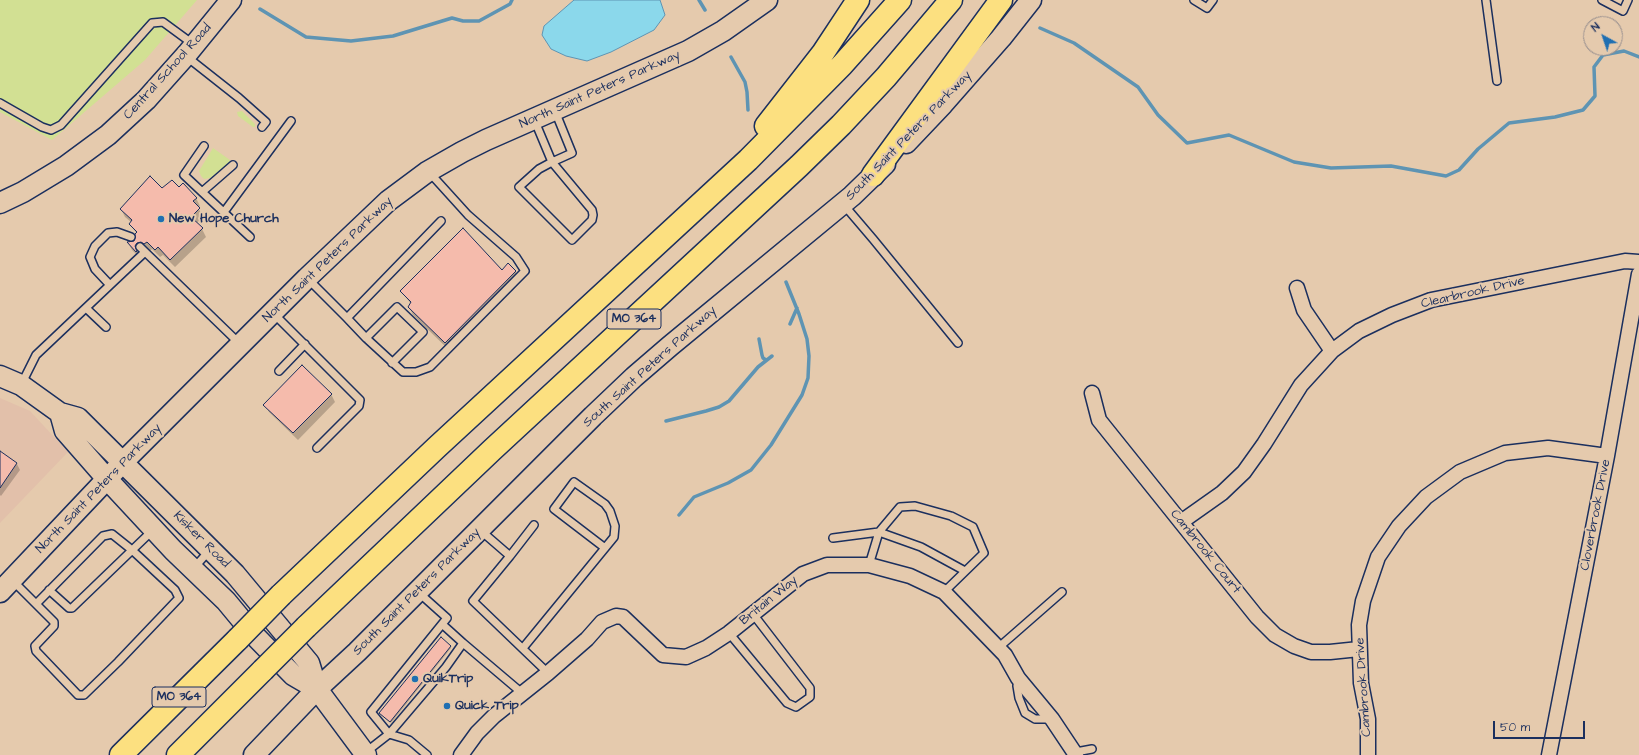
<!DOCTYPE html>
<style>
body{margin:0}
#map{position:relative;width:1639px;height:755px;overflow:hidden;background:#e5caad;font-family:"Architects Daughter",sans-serif}
canvas{display:block}
.north{position:absolute;left:1583px;top:16px;width:40px;height:40px;box-sizing:border-box;background:#e5caad;border:1px solid #948c8d;border-radius:50%;rotate:320deg;font-size:11px;font-weight:700;line-height:16px;text-align:center;color:#1b2f5e}
.north::after{content:'';display:block;margin:auto;width:14px;height:18px;background:#1f6fb2;clip-path:polygon(50% 0,100% 100%,50% 72%,0 100%)}
.scale{position:absolute;left:1493px;top:721px;width:92px;height:18px;box-sizing:border-box;border:2px solid #1b2f5e;border-top:0;padding-left:5px;font-size:12px;line-height:14px;white-space:nowrap;color:#1b2f5e;-webkit-text-stroke:3px #e5caad;paint-order:stroke}
</style>
<div id="map">
<canvas width="1639" height="755"></canvas>
<div class="north">N</div>
<div class="scale">50 m</div>
</div>
<script>
const context = document.querySelector('canvas').getContext('2d');
context.lineJoin = 'round';
function fill(path, color) { context.fillStyle = color; context.fill(path, 'evenodd'); }
const shape = rows => new Path2D(rows.map(r => 'M' + r).join(''));
function strokePath(path, color, width, dash) { context.strokeStyle = color; context.lineWidth = width; context.lineCap = dash ? 'butt' : 'round'; context.setLineDash(dash || []); context.stroke(path); }
function write(font, color, halo, rows, align = 'center') {
  context.font = font + ' "Architects Daughter",sans-serif'; context.lineWidth = 4; context.setLineDash([]); context.textBaseline = 'middle'; context.strokeStyle = halo; context.fillStyle = color; for (const [text, x, y, turn = 0] of rows) {
    context.save(); context.translate(x, y); context.rotate((+turn || 0) * Math.PI / 180); context.textAlign = isNaN(turn) ? turn : align; if (halo) context.strokeText(text, 0, 0); context.fillText(text, 0, 0); context.restore();
  }
}
fill(shape([
 [0,398,30,411,68,452,0,523]
]), '#e2c0aa');
fill(shape([
 [0,0,197,0,145,60,52,140,0,112],
 [242,111,255,124,255,127,253,127,238,116,237,112],
 [213,148,230,160,229,163,210,178,204,179,201,176,199,171]
]), '#d2e093');
const water = shape([
 [574,0,660,0,665,15,654,30,611,52,587,61,566,56,551,49,542,35,544,26,574,0]
]);
fill(water, '#8bd8eb');
strokePath(water, '#5e94b3', 1);
fill(shape([
 [162,189,179,189,196,198,200,206,198,208,203,216,196,224,202,229,206,237,175,267,163,255,160,257,152,249,141,259,132,250,128,243,135,241,137,234,130,224,131,222,125,217,121,209],
 [515,271,520,279,449,350,413,315,409,307,411,304,401,291],
 [331,394,335,402,298,440,269,412,265,405],
 [0,452,17,464,20,470,1,496,0,495],
 [450,646,451,648,391,723,381,715,380,713]
]), '#0003');
strokePath(shape([
 [699,0,705,10],
 [260,9,306,37,351,41,393,36,452,18,463,21,479,21,510,4,512,0],
 [1040,28,1074,43,1138,87,1158,115,1187,143,1229,135,1294,162,1331,168,1391,166,1446,176,1459,170,1478,149,1509,123,1555,117,1583,110,1595,96,1594,67,1603,55,1624,51,1639,57],
 [731,57,745,82,747,92,748,110],
 [790,324,797,308],
 [759,339,762,355,763,358,766,360],
 [666,421,706,411,719,407,729,401,758,367,772,356],
 [679,515,694,497,728,483,751,470,771,445,802,395,808,378,809,356,807,339,799,314,786,282]
]), '#5e94b3', 3.5);
const building = shape([
 [150,176,162,188,172,180,179,187,183,183,197,198,193,201,200,208,191,217,203,228,170,260,158,247,155,250,147,242,144,244,141,242,137,243,135,246,137,251,136,252,127,242,134,241,135,234,137,232,129,224,132,220,120,209,150,176],
 [463,228,502,270,508,263,516,271,445,343,408,307,411,302,400,291,463,228],
 [302,365,332,394,293,433,263,405,302,365],
 [0,451,17,463,0,488,0,451],
 [441,637,451,646,390,722,379,713,441,637]
]);
fill(building, '#f5bbac');
strokePath(building, '#1b2f5e', 1);
const service = shape([
 [1194,0,1207,8,1213,0],
 [1486,0,1497,81],
 [1602,0,1623,11,1628,0],
 [187,57,239,98,266,122,262,127],
 [0,103,42,127,51,130,61,125,152,23,163,22,193,44],
 [534,119,552,162,592,210,593,215,592,220,572,240,519,187,539,169,552,162,572,153,555,111],
 [204,146,184,175,250,237],
 [202,192,233,165],
 [844,205,873,239,958,343],
 [224,212,291,121],
 [140,247,240,344],
 [309,280,347,318,441,221],
 [110,285,145,252],
 [86,308,106,327],
 [273,313,360,400,359,406,317,448],
 [347,318,366,338,397,307,423,332,392,363],
 [366,338,403,372,416,372,430,367,525,271,516,257,468,215,429,172],
 [279,371,305,344],
 [22,383,36,355,110,285,95,269,90,257,95,246,108,233,117,232,131,237],
 [480,530,510,556,473,601,548,673],
 [833,538,879,532,921,547,965,571],
 [510,556,534,525],
 [869,565,879,532,900,507,915,506,951,516,973,527,984,553,944,592],
 [193,569,209,551],
 [13,581,54,622,54,626,35,646,36,651,78,695,84,695,118,662,179,598,175,590,132,550,112,534,103,536,36,604],
 [49,590,69,608,72,608,153,530],
 [418,592,447,618,371,712,389,734,409,740,427,755],
 [729,633,787,703,796,707,810,697,810,688,753,614],
 [463,643,522,693],
 [523,648,614,537,615,526,610,511,605,504,574,482,554,509,605,548],
 [998,648,1062,592],
 [1018,678,1017,686,1019,698,1025,713,1035,719,1052,719],
 [366,752,389,734,446,667,463,643,442,624],
 [1076,752,1092,749]
]);
const minor = shape([
 [1297,288,1304,310,1332,351],
 [1092,393,1099,420,1257,617,1275,635,1294,646,1311,652,1330,652,1359,649],
 [1181,522,1222,493,1244,472,1264,444,1301,385,1332,351,1359,331,1392,315,1431,300,1625,261,1639,262],
 [461,755,477,733,494,716,548,673,587,639,602,622,616,616,623,617,663,655,686,657,706,648,729,633,803,574,827,565,869,565,910,576,944,592,1005,655,1018,678,1052,719,1076,755],
 [1368,755,1368,719,1361,683,1359,625,1363,601,1378,557,1399,526,1426,497,1460,472,1505,453,1548,448,1607,456],
 [1549,755,1607,456,1639,274]
]);
const secondary = shape([
 [906,143,943,104,1001,38,1031,0],
 [0,203,23,192,66,166,108,135,146,100,187,54,231,0],
 [0,376,21,385,60,413,78,418,235,574,309,663,317,689,366,755],
 [60,413,65,431,107,479,173,550,226,601,255,636,293,675,317,689],
 [0,592,123,462,307,278,388,201,427,172,462,152,486,140,688,51,723,31,767,0],
 [254,755,317,689,357,652,593,416,634,377,670,346,852,196,885,164]
]);
const motorway = shape([
 [766,126,823,53,858,0],
 [873,175,1001,0],
 [281,595,437,447,748,160,842,65,900,0],
 [306,627,492,450,799,166,841,125,886,77,951,0],
 [121,755,238,639],
 [178,755,263,670]
]);
strokePath(service, '#1b2f5e', 10);
strokePath(minor, '#1b2f5e', 17);
strokePath(secondary, '#1b2f5e', 23);
strokePath(motorway, '#1b2f5e', 25);
strokePath(service, '#e5caad', 7);
strokePath(minor, '#e5caad', 14);
strokePath(secondary, '#e5caad', 20);
strokePath(motorway, '#fce080', 22);
const motorwayBridge = shape([
 [238,639,281,595],
 [263,670,306,627]
]);
strokePath(motorwayBridge, '#1b2f5e', 25, []);
strokePath(motorwayBridge, '#fce080', 22);
for (const [x, y, r, color] of [
 [161,219,4,"#1f6fb2"],
 [415,679,4,"#1f6fb2"],
 [447,706,4,"#1f6fb2"]
]) { const dot = new Path2D(); dot.arc(x, y, r, 0, 2 * Math.PI); context.fillStyle = color; context.fill(dot); strokePath(dot, '#e5caad', 1.5); }
for (const [x, y, w] of [
 [634,319,54],
 [179,697,54]
]) { const box = new Path2D(); box.roundRect(x - w / 2, y - 10, w, 20, 3); context.fillStyle = '#e5caad'; context.fill(box); strokePath(box, '#1b2f5e', 1); }
write('bold 12px', '#1b2f5e', null, [
 ["MO 364",634,319],
 ["MO 364",179,697]
]);
write('13px', '#1b2f5e', '#e5caad', [
 ["Central School Road",168,72,-48],
 ["North Saint Peters Parkway",600,90,-24],
 ["South Saint Peters Parkway",909,136,-46],
 ["North Saint Peters Parkway",328,260,-44],
 ["Clearbrook Drive",1473,293,-13],
 ["South Saint Peters Parkway",650,367,-42],
 ["North Saint Peters Parkway",99,489,-46],
 ["Cloverbrook Drive",1596,515,-79],
 ["Kisker Road",201,540,45],
 ["Cambrook Court",1205,552,51],
 ["South Saint Peters Parkway",417,592,-45],
 ["Britain Way",769,601,-39],
 ["Cambrook Drive",1364,687,-94]
]);
write('bold 13px', '#1b2f5e', '#e5caad', [
 ["New Hope Church",169,219],
 ["QuikTrip",423,679],
 ["Quick Trip",455,706]
], 'left');
</script>
